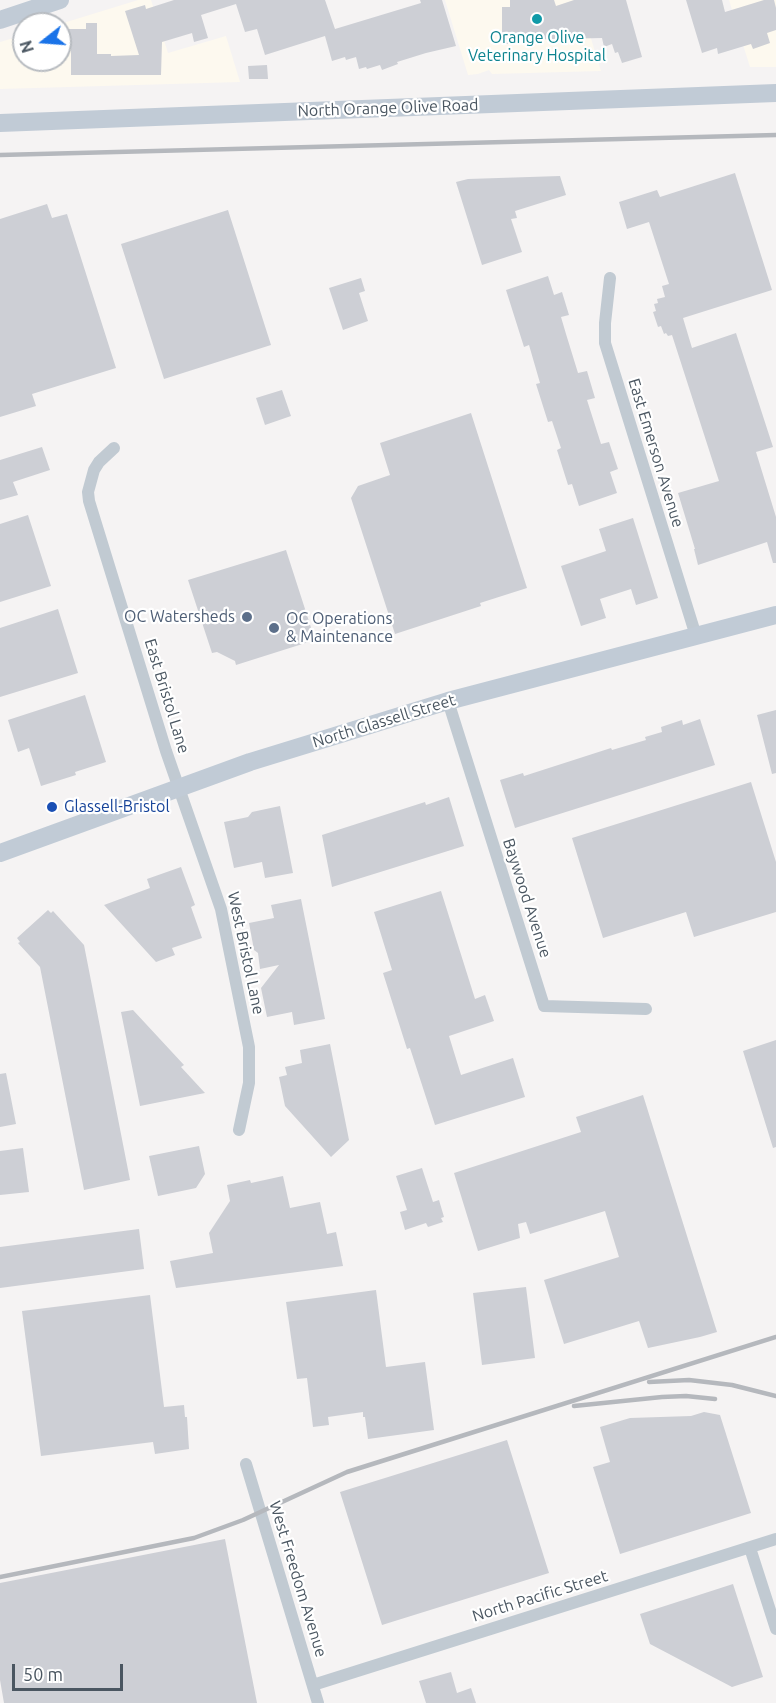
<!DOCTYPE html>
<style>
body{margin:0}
#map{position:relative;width:776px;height:1703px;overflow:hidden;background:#f5f3f3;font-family:Ubuntu,sans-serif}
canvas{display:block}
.north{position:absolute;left:12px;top:12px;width:60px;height:60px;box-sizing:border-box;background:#fff;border:2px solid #b7bbc0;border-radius:50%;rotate:253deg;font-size:16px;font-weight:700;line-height:24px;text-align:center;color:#4a5661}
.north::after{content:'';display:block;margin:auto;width:21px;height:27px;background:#1a73e8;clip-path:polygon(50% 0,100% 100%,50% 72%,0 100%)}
.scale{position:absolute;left:12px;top:1664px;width:111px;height:27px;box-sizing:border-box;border:3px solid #4a5661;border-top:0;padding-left:8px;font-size:18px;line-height:21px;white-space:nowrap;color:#4a5661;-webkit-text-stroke:4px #fff;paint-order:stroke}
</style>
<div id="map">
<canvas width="776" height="1703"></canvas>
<div class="north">N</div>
<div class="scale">50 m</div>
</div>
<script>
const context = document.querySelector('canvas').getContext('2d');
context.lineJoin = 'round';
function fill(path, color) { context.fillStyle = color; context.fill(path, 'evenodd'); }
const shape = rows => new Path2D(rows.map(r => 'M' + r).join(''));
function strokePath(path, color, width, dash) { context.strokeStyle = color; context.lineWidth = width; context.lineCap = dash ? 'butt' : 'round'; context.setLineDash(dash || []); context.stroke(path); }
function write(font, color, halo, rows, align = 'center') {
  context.font = font + ' Ubuntu,sans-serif'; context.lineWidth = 4.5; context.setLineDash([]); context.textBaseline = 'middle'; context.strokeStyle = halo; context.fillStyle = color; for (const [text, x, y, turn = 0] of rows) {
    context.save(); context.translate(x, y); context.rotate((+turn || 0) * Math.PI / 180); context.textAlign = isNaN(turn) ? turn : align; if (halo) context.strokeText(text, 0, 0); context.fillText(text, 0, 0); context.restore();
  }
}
fill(shape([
 [138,0,151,0,168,53,226,36,240,82,0,89,0,42,24,35,24,60,60,60,60,24],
 [445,0,579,0,601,71,492,74,489,70,478,74,468,75],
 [729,0,776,0,776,67,750,67]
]), '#fdf9ef');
fill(shape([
 [174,0,325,0,335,29,421,3,420,0,442,0,456,46,426,53,397,62,398,64,382,70,380,65,367,69,366,67,359,69,356,57,346,60,345,57,332,61,325,36,265,55,257,29,245,32,236,4,201,15,208,38,194,42,192,33,162,42,161,75,71,75,71,48,68,48,68,29,86,29,86,23,97,23,97,54,111,54,111,56,139,55,125,11,145,5,146,9],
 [510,0,554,0,556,6,574,0,626,0,642,57,622,63,618,52,615,53,612,44,604,47,602,38,519,40,519,44,502,44,502,7,510,7],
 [686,0,722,0,725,12,764,0,774,0,776,8,776,30,767,33,770,43,753,49,751,44,718,54,717,48,702,53],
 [267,65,268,79,249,79,248,66],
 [735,173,772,290,683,318,692,348,736,333,773,447,756,452,776,517,776,563,773,563,767,542,698,565,694,549,695,549,678,493,719,481,672,335,668,336,666,333,664,334,661,326,658,327,653,312,656,311,654,304,658,303,657,299,665,297,662,286,669,284,649,222,627,229,619,202,657,190,660,197],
 [560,176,566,195,515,211,517,218,511,219,522,252,482,265,456,182,468,179],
 [47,204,52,218,67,214,116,368,32,394,36,406,0,417,0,219],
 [228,210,271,345,164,379,121,244],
 [548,276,554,295,562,292,569,315,561,317,566,334,578,373,587,371,595,398,587,400,601,444,609,442,618,469,610,472,617,493,579,506,572,484,568,485,557,450,561,448,552,421,548,422,536,384,540,383,529,345,524,347,506,290],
 [361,278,365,291,359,293,368,321,343,330,329,288],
 [282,390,291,416,265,425,256,398],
 [471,413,527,588,480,603,481,606,395,634,351,498,358,486,390,475,380,443],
 [42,447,50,470,13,482,18,495,0,500,0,460],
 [28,515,51,586,0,602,0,524],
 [633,518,658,598,636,605,631,589,600,599,606,618,581,626,561,566,606,551,599,529],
 [286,550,315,640,236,665,235,661,217,652,212,653,188,580],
 [58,609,78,673,0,697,0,628],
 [85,695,106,762,75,772,76,775,41,786,29,748,18,752,8,720],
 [776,710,776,773,772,774,757,715],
 [700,719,715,765,515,828,500,780,523,773,524,776,611,748,612,750,646,740,645,737,662,732,661,727,682,720,683,725],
 [751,782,776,862,776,912,694,937,686,912,603,938,572,838],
 [449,797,464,846,332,887,322,835,425,802,426,805],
 [280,806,293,873,265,878,262,862,234,868,224,822,248,817,252,812],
 [181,867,195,905,191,907,202,938,172,948,175,955,156,962,104,905,150,888,147,879],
 [441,891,475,999,485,995,494,1021,449,1036,461,1075,513,1058,525,1097,435,1125,410,1048,407,1049,383,973,392,970,374,912],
 [301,899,325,1019,294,1025,292,1012,267,1017,261,988,279,965,260,969,258,953,254,950,249,923,274,918,271,905],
 [48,910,51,913,53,911,84,945,130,1180,84,1190,40,967,18,943,20,942,17,938],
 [133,1010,184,1065,181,1067,205,1093,140,1106,121,1012],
 [776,1040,776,1147,773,1148,743,1051],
 [330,1044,349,1140,331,1157,285,1106,279,1077,287,1075,285,1067,302,1063,300,1050],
 [6,1073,16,1124,0,1127,0,1074],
 [643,1095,717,1332,700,1337,648,1348,639,1321,564,1344,544,1280,619,1257,605,1211,530,1234,526,1222,518,1224,520,1238,478,1251,454,1173,581,1132,576,1117],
 [199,1146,205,1174,196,1188,158,1196,149,1156],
 [23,1148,29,1192,0,1195,0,1151],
 [422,1168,433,1202,439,1200,444,1217,441,1218,443,1222,428,1227,426,1223,405,1230,400,1212,407,1210,396,1176],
 [283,1176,290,1208,320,1202,327,1234,336,1232,343,1266,176,1288,170,1261,213,1253,209,1233,230,1201,227,1185,250,1180,251,1183],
 [139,1229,144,1269,0,1288,0,1247],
 [526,1287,535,1358,482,1365,473,1293],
 [376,1290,386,1367,425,1362,434,1430,368,1439,365,1417,363,1417,363,1412,328,1417,329,1425,313,1427,307,1378,297,1379,286,1302],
 [150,1295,164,1407,184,1405,185,1417,187,1417,189,1449,155,1454,153,1442,41,1456,22,1311],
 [704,1412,720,1415,751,1513,620,1554,593,1467,610,1462,600,1427,630,1418,691,1416],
 [507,1440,549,1573,382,1625,340,1492],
 [225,1539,257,1703,4,1703,0,1680,0,1583],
 [733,1584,763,1677,732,1687,650,1644,640,1614],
 [451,1672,457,1693,471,1688,476,1703,426,1703,419,1681]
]), '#cdcfd5');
strokePath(shape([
 [610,278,605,323,605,343,696,636],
 [114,448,99,462,94,470,88,492,89,501,166,751,221,909,249,1047,249,1083,239,1130],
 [448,701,544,1006,646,1009],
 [246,1464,318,1703],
 [750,1548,776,1629],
 [313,1685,776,1539]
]), '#c1cad2', 12);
strokePath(shape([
 [0,20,60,0],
 [0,123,776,93],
 [0,853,250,762,354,730,448,701,776,615]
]), '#c1cbd6', 18);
strokePath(shape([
 [0,155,776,135],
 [649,1382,689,1380,732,1385,776,1396],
 [574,1406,662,1397,686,1396,715,1399],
 [0,1577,194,1538,243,1520,347,1472,776,1337]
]), '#b5b8bd', 4.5);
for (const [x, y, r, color] of [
 [537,19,6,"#0f9aa8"],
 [247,617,6,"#5c6f8a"],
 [274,628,6,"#5c6f8a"],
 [52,807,6,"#1a4fb4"]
]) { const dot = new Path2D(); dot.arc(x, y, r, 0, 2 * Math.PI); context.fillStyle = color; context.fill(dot); strokePath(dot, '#fff', 2); }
write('16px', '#0d838f', '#fff', [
 ["Orange Olive",537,38],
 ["Veterinary Hospital",537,56]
]);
write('16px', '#4a5661', '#fff', [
 ["North Orange Olive Road",388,108,-2],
 ["East Emerson Avenue",656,453,73],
 ["East Bristol Lane",167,696,73],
 ["North Glassell Street",384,721,-17],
 ["Baywood Avenue",527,898,72],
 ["West Bristol Lane",246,953,78],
 ["West Freedom Avenue",298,1579,73],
 ["North Pacific Street",540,1596,-17]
]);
write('16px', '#4e5e75', '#fff', [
 ["OC Watersheds",235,617],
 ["OC Operations",286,619,"left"],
 ["& Maintenance",286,637,"left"]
], 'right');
write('16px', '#164399', '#fff', [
 ["Glassell-Bristol",64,807]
], 'left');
</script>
